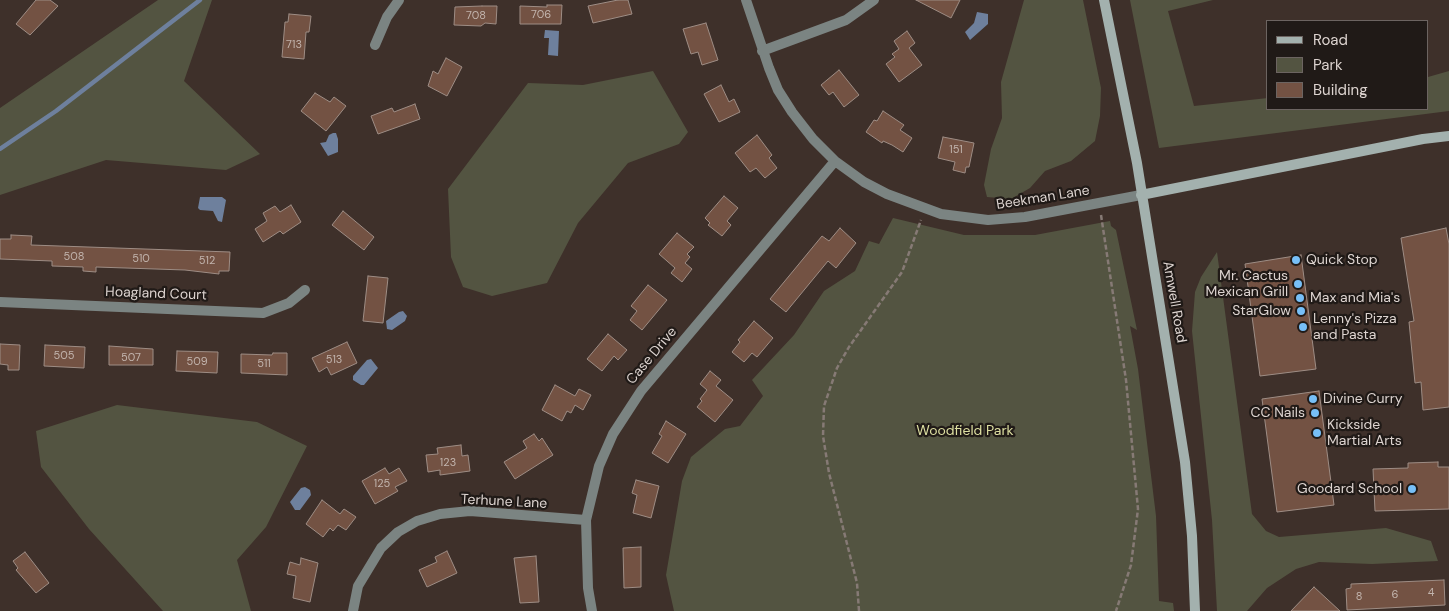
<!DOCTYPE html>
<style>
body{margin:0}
#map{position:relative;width:1449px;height:611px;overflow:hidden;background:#3e302a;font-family:"DM Sans",sans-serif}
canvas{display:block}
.legend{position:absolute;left:1266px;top:20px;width:162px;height:90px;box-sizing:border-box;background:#201a17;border:1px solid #6c6461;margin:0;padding:6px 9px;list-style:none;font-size:15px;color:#ddd4d0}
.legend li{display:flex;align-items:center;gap:10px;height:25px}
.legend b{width:25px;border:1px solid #6c6461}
</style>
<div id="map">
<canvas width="1449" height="611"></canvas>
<ul class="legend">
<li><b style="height:6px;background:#a3b1ae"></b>Road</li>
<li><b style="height:14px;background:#535441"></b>Park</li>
<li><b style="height:14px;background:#735243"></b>Building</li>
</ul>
</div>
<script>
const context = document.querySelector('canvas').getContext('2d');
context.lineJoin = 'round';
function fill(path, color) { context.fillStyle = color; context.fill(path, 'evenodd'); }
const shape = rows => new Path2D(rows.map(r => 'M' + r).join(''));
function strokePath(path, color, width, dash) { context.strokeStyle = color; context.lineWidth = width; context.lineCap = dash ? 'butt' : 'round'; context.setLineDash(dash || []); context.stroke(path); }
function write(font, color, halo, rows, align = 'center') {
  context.font = font + ' "DM Sans",sans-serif'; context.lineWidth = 4.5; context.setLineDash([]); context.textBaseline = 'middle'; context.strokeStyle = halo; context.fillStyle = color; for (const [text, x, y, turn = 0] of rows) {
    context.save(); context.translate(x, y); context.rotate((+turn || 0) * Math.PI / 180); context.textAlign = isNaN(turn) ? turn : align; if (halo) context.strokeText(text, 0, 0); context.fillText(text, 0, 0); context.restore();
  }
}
fill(shape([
 [158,0,212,0,184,81,260,154,226,170,106,160,0,195,0,108],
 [1024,0,1083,0,1101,88,1100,116,1095,141,1071,161,1045,171,1030,188,1011,199,987,197,984,185,991,149,1002,118,1001,82],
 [1130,0,1213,0,1168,11,1194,106,1268,98,1268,109,1428,109,1428,77,1449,71,1449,111,1159,148],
 [653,71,688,132,679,144,628,163,578,223,547,283,492,296,463,287,451,257,448,189,528,83,583,85],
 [893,218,964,235,1035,235,1110,221,1111,226,1116,230,1137,330,1130,326,1138,369,1156,516,1159,601,1173,603,1174,611,674,611,666,575,682,481,691,457,725,429,740,426,763,396,752,380,794,335,824,291,855,271,869,241,879,244],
 [1217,252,1252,514,1266,531,1279,537,1386,528,1431,541,1438,561,1372,564,1319,562,1296,569,1267,588,1247,611,1217,611,1212,520,1192,331,1195,292,1201,277],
 [117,405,257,422,307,446,266,527,237,560,251,611,163,611,89,529,41,467,36,431]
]), '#535441');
fill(shape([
 [977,12,988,14,988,24,970,40,965,32,974,23],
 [545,30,559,31,558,56,548,55,549,38,544,38],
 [333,133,336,133,338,139,338,152,328,156,320,143,326,142,329,135],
 [200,197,222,197,226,200,222,222,218,221,213,211,200,210,198,208],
 [403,311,407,316,405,321,392,330,387,329,386,321,399,312],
 [371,359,378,368,364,385,361,385,353,380,353,376,367,360],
 [305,487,310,490,311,495,300,510,295,510,290,502,301,488]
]), '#6e809d');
strokePath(shape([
 [0,149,56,111,200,0]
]), '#6e809d', 4.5);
const building = shape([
 [36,0,50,0,58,6,30,35,16,24,36,0],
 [618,0,628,0,632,14,593,23,588,6,618,0],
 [916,0,960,0,951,18,916,0],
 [547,5,562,5,561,24,520,24,520,6,547,7,547,5],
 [482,6,497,6,496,24,485,23,481,26,454,25,455,7,482,6],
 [289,14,311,16,309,32,306,32,304,59,282,57,285,22,288,22,289,14],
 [706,23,718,60,702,65,698,52,691,54,683,29,706,23],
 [907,31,915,43,909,48,922,65,899,82,886,64,895,57,892,54,899,49,894,41,907,31],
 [446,58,462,67,447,96,428,86,433,71,438,74,446,58],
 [839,70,859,95,844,107,833,92,829,95,821,85,839,70],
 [721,85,729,102,734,99,740,112,719,122,704,94,721,85],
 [315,93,330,102,334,97,346,106,326,131,301,111,315,93],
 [415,104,420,119,378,134,371,116,392,108,394,112,415,104],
 [883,111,904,125,900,130,912,138,903,152,892,145,883,141,882,143,866,132,874,120,877,121,883,111],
 [757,135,772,155,769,158,777,168,765,178,756,168,750,172,735,153,757,135],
 [943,137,974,143,969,167,966,167,965,173,953,170,955,162,938,158,943,137],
 [724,196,738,208,727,221,731,225,722,236,708,225,710,223,705,218,724,196],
 [291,205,301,222,283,234,280,231,263,242,255,229,267,221,263,213,275,206,280,212,291,205],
 [343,211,374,237,364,250,332,225,343,211],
 [840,228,856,243,836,268,828,261,786,312,770,299,822,236,829,241,840,228],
 [1446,228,1449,244,1449,407,1423,410,1421,382,1415,383,1409,322,1414,321,1401,238,1446,228],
 [677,233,694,247,687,254,690,257,685,263,692,269,682,282,671,273,675,268,659,254,677,233],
 [11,235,32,236,31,245,230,252,229,271,219,271,219,274,185,270,96,267,96,272,83,271,83,267,52,266,52,261,0,259,0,239,11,239,11,235],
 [1301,255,1316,369,1260,376,1245,264,1301,255],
 [368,276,388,278,383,323,363,321,368,276],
 [648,285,667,300,642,330,630,320,637,311,631,306,648,285],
 [754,321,773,338,757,357,752,353,744,362,732,352,740,342,738,340,754,321],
 [608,334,627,350,618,360,614,356,602,371,587,359,608,334],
 [347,342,357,363,331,375,327,367,319,372,312,358,347,342],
 [0,344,20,345,19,370,8,370,8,365,0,364,0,344],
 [45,345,85,347,84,368,44,366,45,345],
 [109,346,153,349,153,365,109,365,109,346],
 [177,351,218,352,217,373,176,371,177,351],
 [273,353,287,353,287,375,241,373,241,354,272,355,273,353],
 [710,371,721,380,716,386,733,400,715,422,697,407,702,401,700,399,707,390,700,384,710,371],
 [555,385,575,396,579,389,591,395,583,410,575,405,571,413,567,411,562,421,542,410,555,385],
 [1319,391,1334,505,1277,512,1262,399,1319,391],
 [666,421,686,434,668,463,652,453,662,436,659,434,666,421],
 [534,434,539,441,542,438,553,455,515,479,504,462,527,448,523,441,534,434],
 [461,445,462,456,468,455,470,471,440,475,440,470,428,472,426,455,438,454,437,448,461,445],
 [1438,462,1438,467,1449,467,1449,509,1375,511,1373,469,1408,468,1408,463,1438,462],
 [385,468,389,474,399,468,407,481,395,487,398,491,375,504,362,481,385,468],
 [636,480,659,486,651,518,633,513,637,495,632,493,636,480],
 [322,500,340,514,344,509,356,517,346,530,338,525,333,531,330,528,323,537,306,524,322,500],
 [641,547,641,587,624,588,623,548,641,547],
 [447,551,457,573,427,587,419,570,437,562,435,557,447,551],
 [25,552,49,583,36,593,16,570,18,568,13,561,25,552],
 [536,556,539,602,520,603,514,558,536,556],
 [301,558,318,563,310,602,293,598,296,576,287,574,290,562,300,565,301,558],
 [1444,580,1445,605,1347,610,1346,589,1351,588,1351,584,1444,580],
 [1314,587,1340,611,1291,611,1314,587]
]);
fill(building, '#735243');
strokePath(building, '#9e8d85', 1);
strokePath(shape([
 [1101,215,1126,380,1138,509,1131,565,1116,611],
 [859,611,857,583,829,473,823,436,824,406,837,368,849,347,902,272,921,220]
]), '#867a75', 2.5, [5, 2.5]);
strokePath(shape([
 [746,0,769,68,778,90,792,112,813,139,835,161,864,182,887,194,941,214,988,220,1025,217,1141,195],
 [375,45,387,17,399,0],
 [762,51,846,20,874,0],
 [0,302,263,313,289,303,305,290],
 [353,611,358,586,381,548,398,532,417,521,440,514,470,511,586,520],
 [592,611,588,588,586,520,599,466,613,434,641,391,835,161]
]), '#7b8482', 10);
strokePath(shape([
 [1104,0,1137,163,1185,462,1192,536,1195,611],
 [1141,195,1423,139,1449,136]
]), '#a3b1ae', 10);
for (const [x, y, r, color] of [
 [1296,260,5,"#77bff7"],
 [1298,284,5,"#77bff7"],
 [1300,298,5,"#77bff7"],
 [1301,311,5,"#77bff7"],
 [1303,327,5,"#77bff7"],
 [1313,399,5,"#77bff7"],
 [1315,413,5,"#77bff7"],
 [1317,433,5,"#77bff7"],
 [1412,489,5,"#77bff7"]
]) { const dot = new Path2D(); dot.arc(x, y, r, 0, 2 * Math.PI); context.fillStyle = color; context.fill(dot); strokePath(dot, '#201a17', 2); }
write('11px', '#c2b4ad', null, [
 ["706",541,15],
 ["708",476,16],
 ["713",294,45],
 ["151",956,150],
 ["508",74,257],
 ["510",141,259],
 ["512",207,261],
 ["505",64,356],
 ["507",131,358],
 ["513",334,360],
 ["509",197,362],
 ["511",264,364],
 ["123",448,463],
 ["125",382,484],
 ["4",1431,593],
 ["6",1395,595],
 ["8",1359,597]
]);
write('14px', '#ddd4d0', '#201a17', [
 ["Beekman Lane",1043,198,-9],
 ["Hoagland Court",156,294,2],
 ["Amwell Road",1174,302,80],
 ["Case Drive",652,356,-50],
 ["Terhune Lane",504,502,3]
]);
write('14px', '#ddd4d0', '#201a17', [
 ["Quick Stop",1306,260],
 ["Mr. Cactus",1288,276,"right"],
 ["Mexican Grill",1288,292,"right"],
 ["Max and Mia's",1310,298],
 ["StarGlow",1291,311,"right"],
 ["Lenny's Pizza",1313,319],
 ["and Pasta",1313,335],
 ["Divine Curry",1323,399],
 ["CC Nails",1305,413,"right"],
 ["Kickside",1327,425],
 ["Martial Arts",1327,441],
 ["Goodard School",1402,489,"right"]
], 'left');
write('14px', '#dddfa1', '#201a17', [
 ["Woodfield Park",965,431]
]);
</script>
